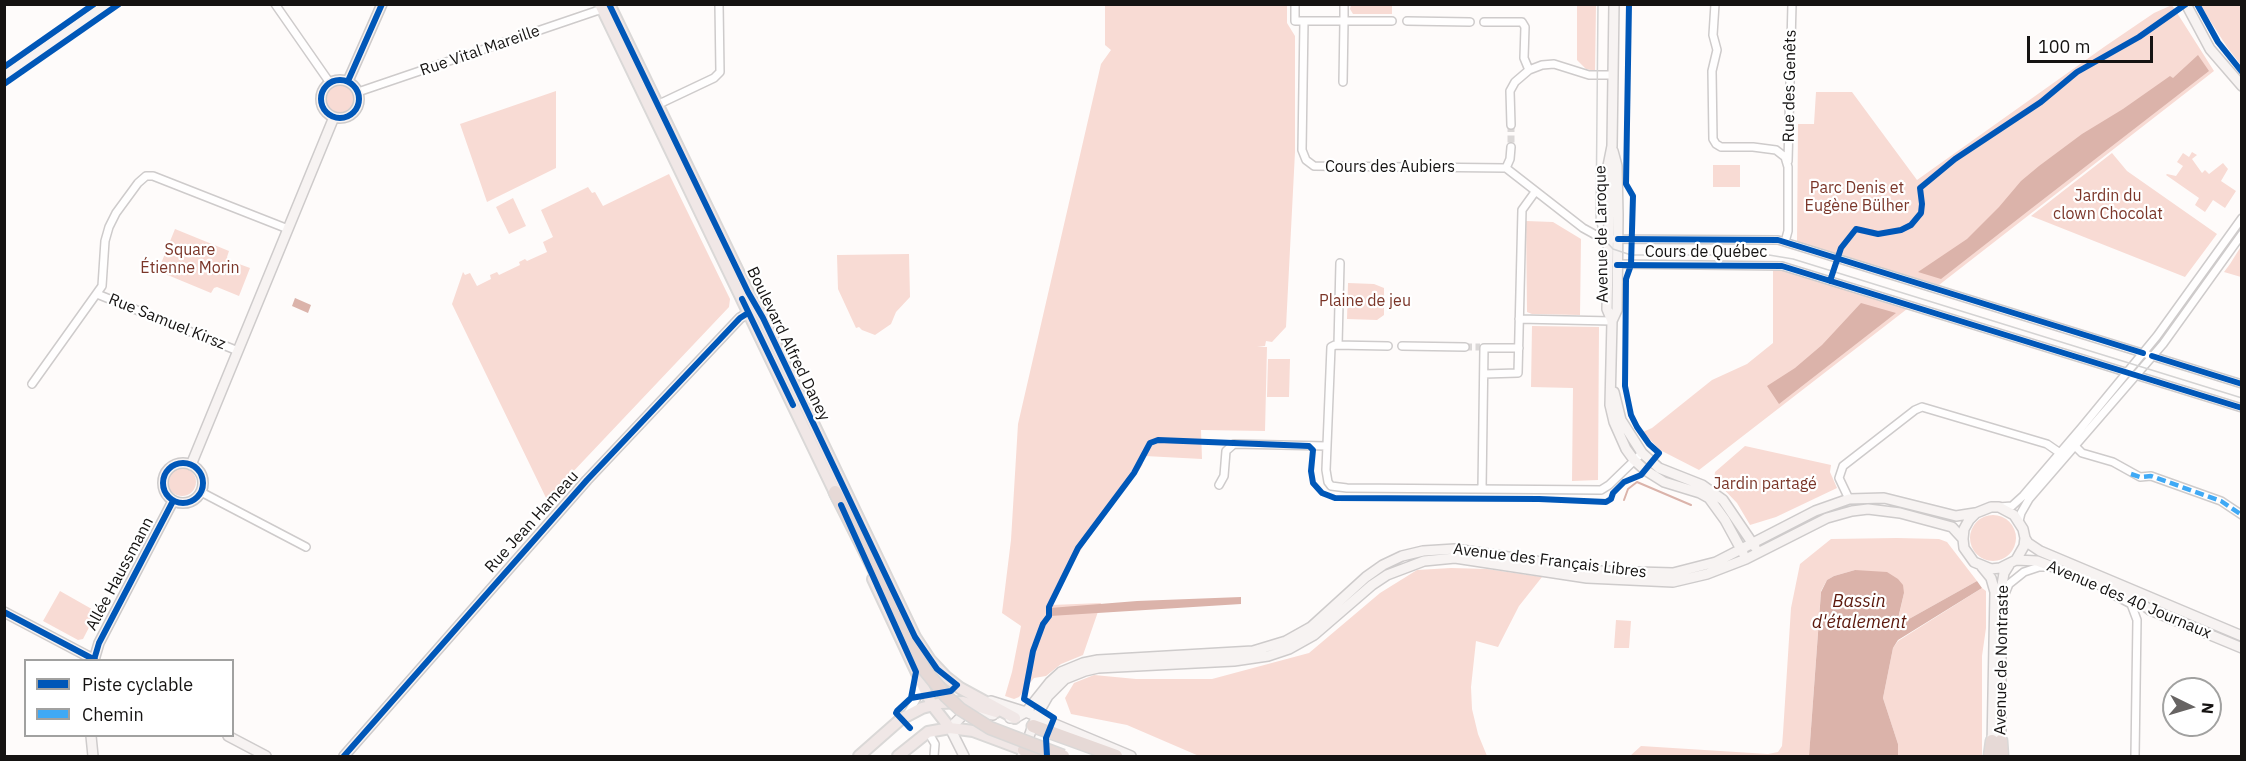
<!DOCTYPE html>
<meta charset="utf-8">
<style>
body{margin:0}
#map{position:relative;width:2246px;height:761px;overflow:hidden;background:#fefbfa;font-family:"IBM Plex Sans",sans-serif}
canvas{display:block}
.frame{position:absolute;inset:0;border:6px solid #151312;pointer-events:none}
.legend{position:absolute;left:24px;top:659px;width:210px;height:78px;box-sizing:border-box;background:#fff;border:2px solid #a1a1a0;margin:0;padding:8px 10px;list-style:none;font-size:18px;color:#151312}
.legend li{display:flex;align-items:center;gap:12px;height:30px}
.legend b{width:30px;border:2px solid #a1a1a0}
.north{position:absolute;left:2162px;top:677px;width:60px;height:60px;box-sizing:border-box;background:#fff;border:2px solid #a1a1a0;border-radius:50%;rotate:95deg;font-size:16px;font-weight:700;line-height:24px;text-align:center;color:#151312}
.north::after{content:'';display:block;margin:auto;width:21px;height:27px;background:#676463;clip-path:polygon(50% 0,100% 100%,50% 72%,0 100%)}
.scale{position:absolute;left:2027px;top:36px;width:126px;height:27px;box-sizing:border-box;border:3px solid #151312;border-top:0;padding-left:8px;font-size:18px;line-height:21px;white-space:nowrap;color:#151312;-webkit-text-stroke:4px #fff;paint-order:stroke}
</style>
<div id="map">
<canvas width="2246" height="761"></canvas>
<div class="frame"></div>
<ul class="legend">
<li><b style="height:8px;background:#0057b8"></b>Piste cyclable</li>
<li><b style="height:8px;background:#3fa9f5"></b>Chemin</li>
</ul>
<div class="north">N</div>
<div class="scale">100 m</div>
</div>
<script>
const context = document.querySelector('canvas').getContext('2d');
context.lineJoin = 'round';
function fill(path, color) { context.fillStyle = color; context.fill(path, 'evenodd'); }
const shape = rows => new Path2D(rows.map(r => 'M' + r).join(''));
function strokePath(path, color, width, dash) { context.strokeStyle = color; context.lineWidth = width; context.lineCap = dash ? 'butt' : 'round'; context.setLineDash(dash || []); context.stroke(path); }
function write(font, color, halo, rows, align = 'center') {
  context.font = font + ' "IBM Plex Sans",sans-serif'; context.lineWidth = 4.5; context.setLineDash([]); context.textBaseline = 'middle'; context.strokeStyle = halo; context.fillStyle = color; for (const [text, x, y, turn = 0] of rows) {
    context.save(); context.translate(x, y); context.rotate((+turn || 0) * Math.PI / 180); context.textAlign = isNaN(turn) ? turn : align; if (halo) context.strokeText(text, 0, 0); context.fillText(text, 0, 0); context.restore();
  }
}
fill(shape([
 [1105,5,1287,5,1287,23,1295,36,1295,152,1286,327,1272,342,1266,341,1265,346,1257,347,1267,347,1265,431,1201,430,1202,459,1145,456,1142,466,1097,524,1076,558,1052,605,1101,603,1083,655,1061,664,1046,676,1034,678,1019,697,1014,699,1005,696,1012,672,1021,626,1002,613,1011,540,1018,424,1101,64,1111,50,1105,45],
 [1351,5,1392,5,1392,14,1353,14,1350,9],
 [1577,5,1596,5,1595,71,1586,69,1577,60],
 [2172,5,2214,71,1939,285,1797,242,1798,124,1814,124,1816,92,1852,92,1917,180,2104,47,2154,13],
 [2200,5,2241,5,2241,65,2227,47],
 '326 99a14 14 0 1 1 28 0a14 14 0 1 1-28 0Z',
 [556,91,556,168,487,202,460,124],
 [2192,152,2197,155,2192,159,2202,173,2205,170,2209,174,2223,163,2228,169,2221,181,2236,191,2225,208,2213,200,2205,212,2195,205,2199,198,2166,175,2167,174,2176,176,2183,166,2177,162,2183,153,2189,157],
 [2112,153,2127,171,2217,234,2185,277,2031,216],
 [1713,165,1740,165,1740,187,1713,187],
 [669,174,730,299,729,307,568,477,548,502,452,304,463,272,465,275,470,273,477,286,491,279,490,275,497,272,499,275,520,265,519,262,525,259,527,261,547,252,543,242,553,237,541,210,588,187,592,193,595,192,603,206],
 [513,198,526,226,509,234,496,207],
 [1526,221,1553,222,1581,239,1580,315,1532,314,1527,312],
 [175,229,229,251,227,257,228,260,250,268,239,296,217,287,214,288,211,293,158,271],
 [2240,248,2241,277,2224,272,2230,264],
 [909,254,910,297,896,312,891,324,875,335,862,330,859,327,856,328,838,289,837,255],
 [1773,269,1788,271,1907,309,1699,470,1660,450,1643,432,1652,428,1712,380,1747,364,1773,343],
 [1348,283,1374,284,1384,288,1384,315,1377,320,1347,319],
 [1532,326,1599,327,1598,480,1572,481,1573,388,1531,387],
 [1268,359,1290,359,1289,397,1267,397],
 [1745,446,1831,465,1830,472,1837,488,1776,517,1750,525,1737,503,1714,479,1715,472],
 '168 482a14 14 0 1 1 28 0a14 14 0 1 1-28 0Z',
 '1970 538a23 23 0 1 1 46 0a23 23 0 1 1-46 0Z',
 [1897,538,1939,539,1947,542,1977,581,1900,624,1897,624,1904,593,1855,570,1834,576,1827,580,1821,591,1809,756,1630,756,1641,746,1768,754,1778,752,1782,746,1783,733,1791,608,1800,564,1831,539],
 [1451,568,1487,569,1542,577,1519,606,1498,647,1476,641,1471,687,1472,709,1478,734,1487,756,1199,756,1127,725,1071,714,1065,698,1074,683,1094,675,1136,679,1212,679,1309,653,1380,593,1417,570],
 [1982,588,1986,591,1986,628,1982,656,1982,756,1898,756,1898,744,1883,698,1893,648,1898,641],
 [60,591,97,612,83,639,78,640,43,621],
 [1616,620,1631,621,1629,648,1614,648]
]), '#f8dbd4');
fill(shape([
 [2198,55,2209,71,2032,208,1941,279,1918,272,1967,239,1999,207,2021,181,2039,166,2082,134,2123,109,2170,76,2173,78],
 [295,298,311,305,308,313,292,306],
 [1861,303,1896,313,1779,404,1767,386,1795,368,1822,345],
 [1855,570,1887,572,1898,579,1903,585,1904,593,1897,623,1900,624,1977,581,1982,588,1898,640,1893,648,1883,698,1898,744,1898,756,1809,756,1821,592,1827,580,1834,576],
 [1241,597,1241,604,1050,616,1050,608,1137,601]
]), '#dbb3aa');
strokePath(shape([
 [1624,500,1628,489,1637,482,1691,505]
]), '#dbb3aa', 2);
strokePath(shape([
 [1511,125,1511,147],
 [1465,347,1480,347]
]), '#dbd8d7', 7, [7, 3.5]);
const street = shape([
 [275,4,330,83],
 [1295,4,1295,21,1344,21,1344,4],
 [1715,4,1713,35,1717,50,1712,71,1713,139,1716,144,1721,147,1753,147,1776,150,1785,157,1788,167,1788,231,1785,242],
 [1304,21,1302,150,1306,160,1314,166,1506,168],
 [1407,21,1470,22],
 [1484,22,1522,22,1525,27,1524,58,1529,70],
 [1343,82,1344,21,1392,21],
 [358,92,602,9],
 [657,105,714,78,720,72,719,4],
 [1511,125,1510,91,1515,82,1529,70,1542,65,1554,64,1589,75,1613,75],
 [1511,147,1510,159,1506,168,1583,228,1603,239,1778,240,2242,384],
 [1788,161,1792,4],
 [1616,264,1782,266,2242,408],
 [97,294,238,351],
 [1519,319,1612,321],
 [1338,345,1340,263],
 [1388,346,1335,345,1331,347,1326,470,1328,482,1331,486,1347,488,1601,490,1609,485,1642,453],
 [1402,346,1465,347],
 [1484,374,1518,373,1522,210,1535,192],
 [32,384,102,286,105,241,109,227,116,213,138,183,146,176,153,176,288,229],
 [2076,447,2082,453,2113,462,2140,477,2151,476,2221,501,2242,515],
 [1219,485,1224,476,1226,451,1234,444,1327,446],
 [1482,489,1484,348,1519,348],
 [201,492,306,547],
 [1849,499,1839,478,1843,466,1915,410,1922,407,2047,444,2060,453],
 [1999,507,2012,506,2023,496,2082,427,2157,336,2242,218],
 [2019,521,2021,513,2029,499,2163,344,2242,234],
 [2112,594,2131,604,2137,620,2135,756],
 [2004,596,2009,584,2024,572,2039,567,2048,567],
 [908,713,918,696,921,682],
 [928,732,935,744,934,756]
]);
const secondary = shape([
 [1614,4,1612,146,1608,166,1609,215,1607,309,1612,321,1610,405,1614,422,1626,449,1634,460,1645,470,1664,482,1700,493,1709,498,1725,520,1743,553],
 [2186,4,2210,49,2242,86],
 [4,76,107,4],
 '321 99a19 19 0 1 1 38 0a19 19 0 1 1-38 0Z',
 [348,81,382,4],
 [1612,321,1617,310,1618,215,1617,166,1613,151],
 [1614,392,1621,420,1642,453,1659,468,1702,485,1723,500,1755,547],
 '163 483a20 20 0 1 1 40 0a20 20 0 1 1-40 0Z',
 [191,465,334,117],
 [2025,538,2028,543,2040,551,2242,636],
 [2016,560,2037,561,2106,587,2137,600,2150,610,2242,648],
 [1982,567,1991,578,1995,592,1992,746],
 [4,612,95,660],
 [94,660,99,643,173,501],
 [991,701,1026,712,1131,756],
 [1010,718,1015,718,1026,712,1050,682,1061,672,1083,663,1098,660,1253,651,1286,641,1311,627,1366,577,1383,565,1402,556,1423,551,1455,549,1601,571,1673,573,1716,562,1815,511,1849,499,1884,498,1956,516,1975,513],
 [91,736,93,756],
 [228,736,266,756],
 [2001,745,2001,591,2004,573,2009,565],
 [344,756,587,480,740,318,748,313],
 [964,756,950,728,964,714,976,713,993,715],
 [1022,756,1036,717,1048,696,1065,679,1085,671,1098,668,1234,661,1268,656,1289,649,1314,635,1372,585,1387,575,1424,561,1455,558,1587,578,1673,582,1707,574,1746,559,1827,518,1852,511,1868,509,1900,513,1952,527,1963,539,1964,548,1974,562,1991,569,2000,568,2016,560,2024,546,2025,538,2023,529,2014,515,1999,507,1991,507,1976,513,1969,520,1964,529,1963,539]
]);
const primary = shape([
 [600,4,838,499],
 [609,4,748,292,763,318,915,637,930,660,946,677,960,688,1015,718],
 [873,579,932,705,950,728],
 [859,756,901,719,922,708,941,703,963,702,996,712],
 [898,756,928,732,950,728,973,731,1024,750]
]);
const highway = shape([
 [835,492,881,583],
 [1033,726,1116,756],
 [2001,741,2002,756],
 [1024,750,1044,756],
 [1990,756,1992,741]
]);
strokePath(street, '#cecbcb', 10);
strokePath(secondary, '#cecbcb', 12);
strokePath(primary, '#dad8d7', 14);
strokePath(highway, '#dad8d7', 15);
strokePath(street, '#fffefe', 7);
strokePath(secondary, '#f7f3f2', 9);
strokePath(primary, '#f0e7e6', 10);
strokePath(highway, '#e6d9d6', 12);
strokePath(shape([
 [1598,4,1596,220,1600,235,1613,249,1631,255,1769,255,1793,259,2242,398]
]), '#d4d3d3', 1.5);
const highwayBridge = shape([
 [881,583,924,669,946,696,960,709,990,728,1063,756]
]);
strokePath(highwayBridge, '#dad8d7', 15, []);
strokePath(highwayBridge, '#e6d9d6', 12);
strokePath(shape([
 [2131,474,2140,477,2151,476,2221,501,2242,515]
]), '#3fa9f5', 4.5, [9, 4.5]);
strokePath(shape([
 [609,4,748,292,763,318,915,637,937,669,957,685,951,691,911,698,897,711,896,713,910,728],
 [2197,4,2218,42,2242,72],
 [4,67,94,4],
 '321 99a19 19 0 1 1 38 0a19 19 0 1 1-38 0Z',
 [348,81,382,4],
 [4,84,119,4],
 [1618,239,1778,240,2143,353],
 [1617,265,1782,266,2242,408],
 [1830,281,1841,248,1856,229,1878,234,1901,230,1911,225,1921,213,1922,204,1920,188,1955,159,2041,102,2077,72,2139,37,2186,4],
 [742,299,793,405],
 [2152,356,2242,384],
 '163 483a20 20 0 1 1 40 0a20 20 0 1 1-40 0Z',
 [841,505,916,672,911,698],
 [4,612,95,660],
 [94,660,99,643,173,501],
 [344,756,587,480,740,318,748,313],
 [1047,756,1046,738,1054,718,1024,699,1033,651,1043,624,1049,616,1049,607,1078,548,1134,473,1150,443,1158,440,1309,446,1313,450,1311,471,1313,483,1322,493,1335,498,1539,499,1606,502,1611,499,1613,493,1624,482,1641,475,1659,453,1649,444,1637,427,1631,415,1625,386,1626,279,1631,265,1633,196,1626,184,1629,4]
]), '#0057b8', 6);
write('16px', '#151312', '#fff', [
 ["Rue Vital Mareille",480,51,-19],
 ["Rue des Genêts",1790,86,-89],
 ["Cours des Aubiers",1390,167],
 ["Avenue de Laroque",1602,234,-91],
 ["Cours de Québec",1706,252],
 ["Rue Samuel Kirsz",167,322,22],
 ["Boulevard Alfred Daney",788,344,64],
 ["Rue Jean Hameau",532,522,-48],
 ["Avenue des Français Libres",1550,561,7],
 ["Allée Haussmann",120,574,-62],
 ["Avenue des 40 Journaux",2129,600,23],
 ["Avenue de Nontraste",2002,660,-89]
]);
write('16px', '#7b3629', '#fff', [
 ["Parc Denis et",1857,188],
 ["Eugène Bülher",1857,206],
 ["Jardin du",2108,196],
 ["clown Chocolat",2108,214],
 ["Square",190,250],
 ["Étienne Morin",190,268],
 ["Plaine de jeu",1365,301],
 ["Jardin partagé",1765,484]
]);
write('italic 18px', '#5b180c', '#fff', [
 ["Bassin",1859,602],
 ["d'étalement",1859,623]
]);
</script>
